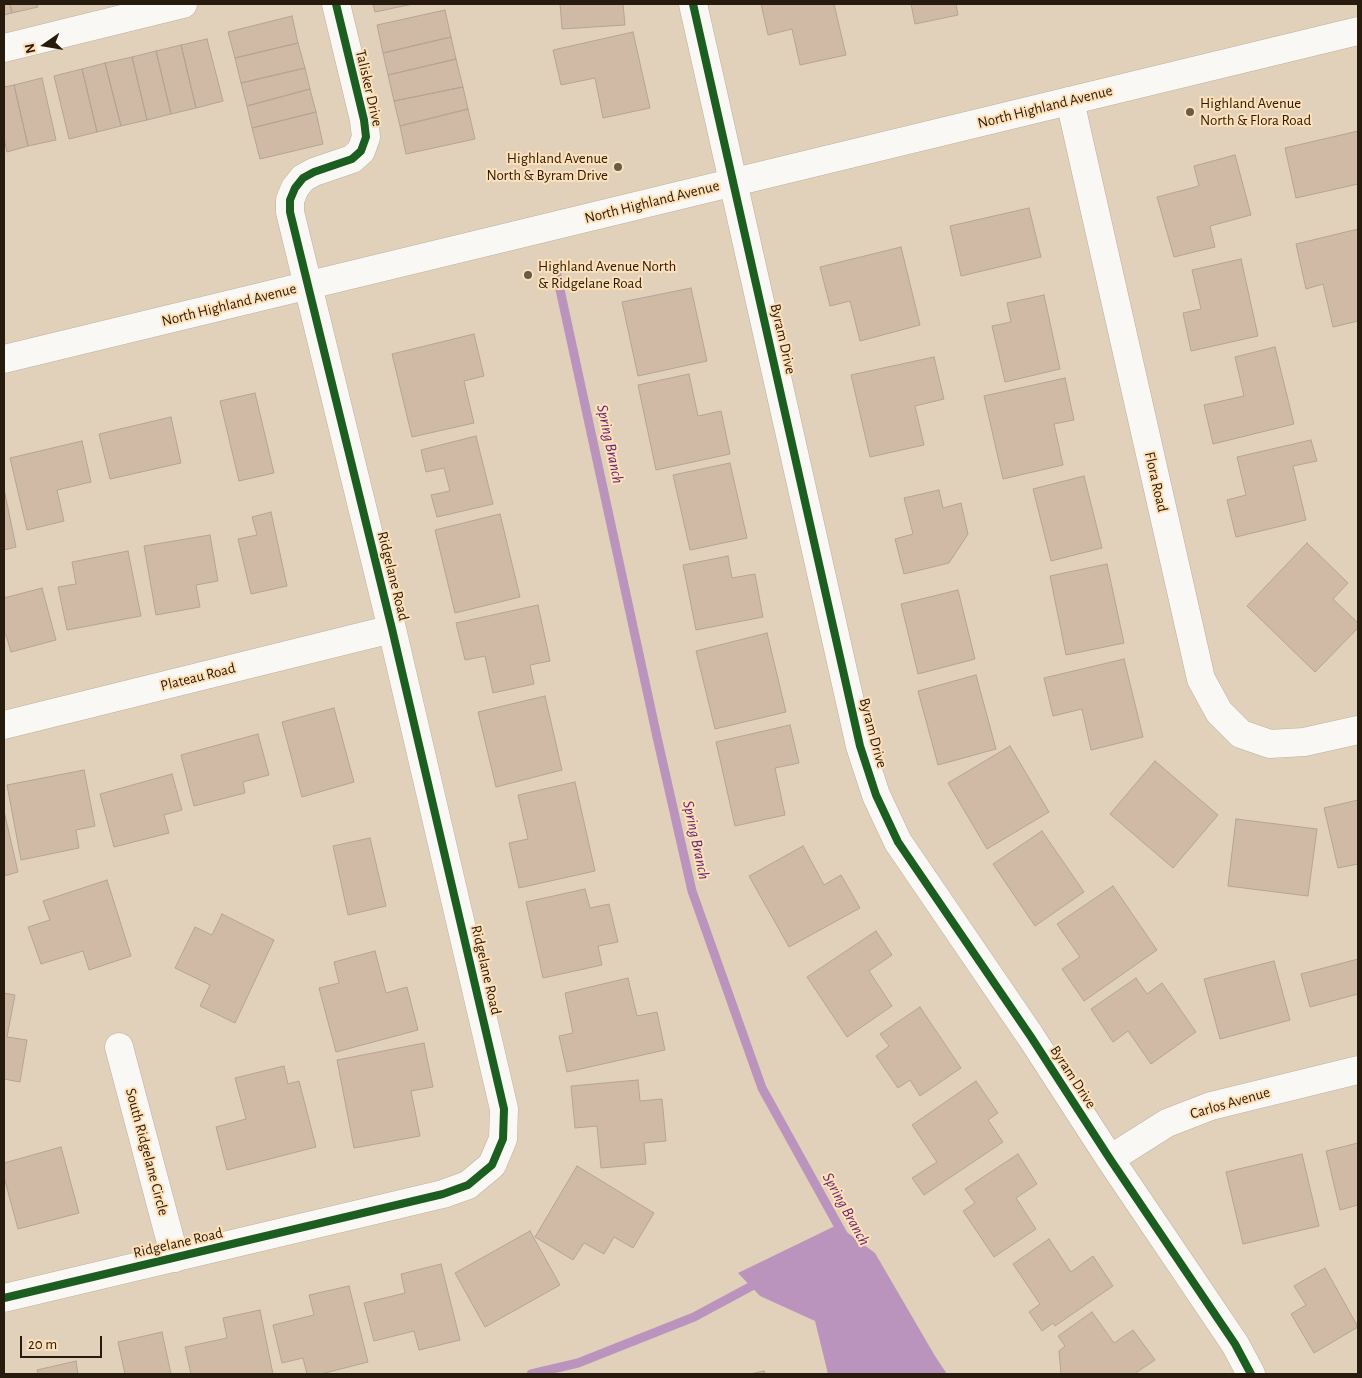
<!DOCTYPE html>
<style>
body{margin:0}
#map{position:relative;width:1362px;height:1378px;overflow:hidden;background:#e1d1bb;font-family:"Alegreya Sans",sans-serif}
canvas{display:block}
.frame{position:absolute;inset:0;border:5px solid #261b0c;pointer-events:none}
.north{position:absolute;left:20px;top:20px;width:50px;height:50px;-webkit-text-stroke:4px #ffe0b7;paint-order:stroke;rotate:257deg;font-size:14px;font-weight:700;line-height:20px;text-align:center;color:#261b0c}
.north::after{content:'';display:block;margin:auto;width:18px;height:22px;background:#261b0c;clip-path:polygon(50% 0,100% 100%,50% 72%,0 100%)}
.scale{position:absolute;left:20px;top:1336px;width:82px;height:22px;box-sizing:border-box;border:2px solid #261b0c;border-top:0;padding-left:6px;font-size:15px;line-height:18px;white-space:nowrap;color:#261b0c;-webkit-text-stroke:4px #ffe0b7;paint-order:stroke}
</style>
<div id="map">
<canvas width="1362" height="1378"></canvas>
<div class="frame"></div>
<div class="north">N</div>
<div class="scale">20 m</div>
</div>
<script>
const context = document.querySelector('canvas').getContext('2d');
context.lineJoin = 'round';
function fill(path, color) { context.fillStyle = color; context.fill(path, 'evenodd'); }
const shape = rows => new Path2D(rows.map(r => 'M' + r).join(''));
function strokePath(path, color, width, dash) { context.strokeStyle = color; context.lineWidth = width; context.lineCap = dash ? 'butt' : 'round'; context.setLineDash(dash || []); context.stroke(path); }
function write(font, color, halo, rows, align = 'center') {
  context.font = font + ' "Alegreya Sans",sans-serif'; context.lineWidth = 4; context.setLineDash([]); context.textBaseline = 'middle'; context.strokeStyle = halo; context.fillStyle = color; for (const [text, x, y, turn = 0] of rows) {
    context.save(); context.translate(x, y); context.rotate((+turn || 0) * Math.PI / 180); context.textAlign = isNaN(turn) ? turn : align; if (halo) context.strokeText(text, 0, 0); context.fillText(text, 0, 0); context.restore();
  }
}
fill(shape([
 [837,1225,875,1253,935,1356,947,1374,828,1374,815,1321,760,1296,738,1273]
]), '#bb94be');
strokePath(shape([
 [556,271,657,737,692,891,762,1088,844,1236],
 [531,1374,578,1363,694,1317,761,1281]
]), '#bb94be', 9);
const building = shape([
 [4,4,10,4,12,13,4,15,4,4],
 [10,4,37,4,38,7,12,13,10,4],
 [373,4,413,4,375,12,373,4],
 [560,4,623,4,625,25,562,29,560,4],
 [761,4,834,4,846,55,800,65,792,29,768,35,761,4],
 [911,4,956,4,958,15,915,24,911,4],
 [445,10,451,37,383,53,377,25,445,10],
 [292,16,298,43,235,58,228,32,292,16],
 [633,32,650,108,603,118,595,78,561,85,553,50,633,32],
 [451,37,456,59,388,75,383,53,451,37],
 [207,39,223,101,196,108,181,45,207,39],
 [298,43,305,68,241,83,235,58,298,43],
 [181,45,196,108,171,114,156,51,181,45],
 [156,51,171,114,147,120,132,57,156,51],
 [132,57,147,120,121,126,105,63,132,57],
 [456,59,463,87,394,101,388,75,456,59],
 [105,63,121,126,97,132,82,69,105,63],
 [305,68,310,89,247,106,241,83,305,68],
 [82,69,97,132,69,139,54,76,82,69],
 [42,78,56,140,28,146,14,85,42,78],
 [14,85,28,146,7,152,4,139,4,87,14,85],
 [463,87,468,109,400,126,394,101,463,87],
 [310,89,316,112,252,128,247,106,310,89],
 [468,109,475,139,406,154,400,126,468,109],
 [316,112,323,144,260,159,252,128,316,112],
 [1358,131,1358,184,1296,198,1285,148,1358,131],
 [1235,155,1251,215,1210,226,1215,247,1174,257,1157,197,1199,186,1194,166,1235,155],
 [1029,208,1041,257,961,276,950,226,1029,208],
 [1358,229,1358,321,1333,327,1323,284,1306,289,1296,244,1358,229],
 [901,247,920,325,860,341,850,301,830,306,820,267,901,247],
 [1241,259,1258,336,1191,351,1183,313,1201,309,1192,270,1241,259],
 [691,288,707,361,638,376,622,302,691,288],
 [1044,295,1060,369,1005,382,992,326,1011,322,1007,303,1044,295],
 [474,334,484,376,464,381,474,423,412,437,392,354,474,334],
 [1275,347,1294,424,1213,444,1204,405,1244,396,1235,357,1275,347],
 [934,357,944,399,915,406,924,445,870,457,851,375,934,357],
 [689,374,698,416,721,411,730,454,656,470,638,385,689,374],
 [1065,378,1074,420,1054,424,1063,465,1003,479,984,396,1065,378],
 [255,393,274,473,239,481,220,401,255,393],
 [171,417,181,463,110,479,99,434,171,417],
 [476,436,493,504,437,517,431,495,450,491,444,468,426,472,421,450,476,436],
 [1311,440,1317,461,1293,466,1306,520,1236,537,1227,500,1246,495,1237,457,1311,440],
 [82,441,91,482,57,490,64,521,27,530,10,458,82,441],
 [730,463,747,538,690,550,673,475,730,463],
 [1084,476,1102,548,1051,561,1033,489,1084,476],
 [4,489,16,547,4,550,4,489],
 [939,490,943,508,961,503,968,534,949,563,904,574,895,539,913,534,904,498,939,490],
 [271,512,287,586,251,594,238,539,257,535,252,517,271,512],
 [500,514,520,597,455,613,435,530,500,514],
 [210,535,218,581,196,585,200,607,156,615,144,546,210,535],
 [1307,543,1348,583,1333,599,1358,623,1358,628,1315,672,1247,606,1307,543],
 [128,551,141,616,67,630,58,587,76,584,72,562,128,551],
 [728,556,732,578,755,574,763,617,696,630,683,565,728,556],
 [1107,564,1124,643,1066,655,1050,576,1107,564],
 [42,588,56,640,11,652,6,635,4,636,4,598,42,588],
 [958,590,975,659,918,674,901,604,958,590],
 [538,605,550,661,530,665,534,684,493,693,485,656,465,660,456,623,538,605],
 [767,633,786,712,715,729,696,651,767,633],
 [1124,659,1143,737,1091,750,1082,709,1053,716,1044,678,1124,659],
 [976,675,996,749,938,765,918,691,976,675],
 [545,696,562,770,496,787,478,712,545,696],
 [334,708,354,782,302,797,282,722,334,708],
 [790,725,799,763,775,768,785,815,735,826,716,742,790,725],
 [258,734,269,775,243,782,245,793,194,806,181,755,258,734],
 [1010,746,1049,812,987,849,948,783,1010,746],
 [1155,761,1218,815,1173,868,1110,814,1155,761],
 [84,770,95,826,76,830,79,848,21,860,7,785,84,770],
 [172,774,182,810,164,815,169,833,114,847,100,794,172,774],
 [575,782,595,871,519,888,509,843,528,839,518,795,575,782],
 [1358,800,1358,864,1338,868,1324,808,1358,800],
 [4,811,18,872,4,876,4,811],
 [1236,819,1317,829,1308,896,1228,886,1236,819],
 [1042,831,1084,892,1035,926,993,864,1042,831],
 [370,838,386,906,348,915,333,846,370,838],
 [803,846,824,885,841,875,860,908,789,947,749,876,803,846],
 [107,880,131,956,89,970,83,951,41,964,28,927,50,920,43,901,107,880],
 [1113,886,1157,950,1084,1001,1062,969,1080,957,1057,924,1113,886],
 [585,889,590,908,609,904,618,942,598,946,602,965,543,978,526,902,585,889],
 [222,914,274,940,235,1023,200,1006,210,985,175,968,195,927,212,935,222,914],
 [876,931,892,955,869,971,892,1006,847,1037,807,977,876,931],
 [375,951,386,993,407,987,418,1030,336,1052,319,988,339,983,334,962,375,951],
 [1358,959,1358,994,1310,1007,1301,974,1358,959],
 [1274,961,1290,1020,1220,1039,1204,979,1274,961],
 [628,978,637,1016,657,1012,665,1050,567,1072,559,1036,573,1033,565,993,628,978],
 [1136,978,1147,994,1162,983,1196,1032,1151,1064,1128,1031,1113,1042,1091,1009,1136,978],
 [4,993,15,995,7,1037,27,1040,20,1082,4,1079,4,993],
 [920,1007,961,1068,920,1096,910,1080,898,1088,876,1056,889,1046,880,1034,920,1007],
 [424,1043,433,1087,411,1091,420,1136,354,1148,337,1060,424,1043],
 [284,1066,288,1084,299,1081,316,1147,227,1170,216,1127,246,1119,235,1078,284,1066],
 [638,1080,640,1101,662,1099,666,1141,644,1143,646,1164,601,1168,597,1126,575,1128,571,1086,638,1080],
 [976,1081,998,1113,988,1120,1003,1142,924,1195,912,1178,937,1162,912,1125,976,1081],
 [1358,1143,1358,1205,1340,1210,1326,1151,1358,1143],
 [61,1147,79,1213,18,1229,4,1177,4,1163,61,1147],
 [1018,1154,1037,1184,1016,1198,1036,1229,994,1257,963,1211,975,1203,965,1189,1018,1154],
 [1302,1154,1319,1226,1243,1244,1226,1172,1302,1154],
 [577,1166,654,1213,633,1248,614,1237,604,1254,584,1243,573,1260,535,1237,577,1166],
 [530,1231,560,1285,485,1327,455,1273,530,1231],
 [1049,1239,1071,1272,1093,1256,1113,1286,1055,1326,1053,1323,1042,1331,1029,1312,1040,1304,1013,1264,1049,1239],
 [441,1264,460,1340,419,1350,414,1331,374,1341,364,1303,405,1293,401,1274,441,1264],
 [1325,1268,1358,1327,1314,1353,1291,1314,1306,1305,1294,1286,1325,1268],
 [349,1286,368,1362,321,1374,307,1374,303,1358,282,1363,273,1325,314,1315,309,1295,349,1286],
 [260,1310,273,1374,191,1374,185,1347,227,1338,223,1318,260,1310],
 [1092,1312,1114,1343,1133,1330,1155,1360,1134,1374,1061,1374,1059,1351,1065,1346,1058,1336,1092,1312],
 [162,1332,171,1374,125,1374,118,1342,162,1332],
 [76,1361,78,1374,38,1374,37,1370,76,1361],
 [764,1371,765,1374,750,1374,764,1371]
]);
fill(building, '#d0baa6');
strokePath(building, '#b3a496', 1);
const minor = shape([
 [693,4,860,746,876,795,898,842,1031,1037,1110,1159,1235,1344,1251,1374],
 [4,48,183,4],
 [1070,101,1201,679,1219,712,1241,734,1270,744,1304,742,1358,730],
 [4,725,392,629],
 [119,1047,175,1258],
 [1110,1159,1167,1123,1211,1106,1358,1070],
 [4,1298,443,1194,468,1185,492,1165,503,1139,504,1109,392,629,290,212,290,200,295,188,303,178,314,172,352,159,361,151,366,137,364,120,336,4]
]);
const tertiary = shape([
 [4,359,1358,31]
]);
strokePath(minor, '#bdb09e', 29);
strokePath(tertiary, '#bdb09e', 29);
strokePath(minor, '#faf8f5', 28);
strokePath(tertiary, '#faf8f5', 28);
strokePath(shape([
 [693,4,860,746,876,795,898,842,1031,1037,1110,1159,1235,1344,1251,1374],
 [4,1298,443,1194,468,1185,492,1165,503,1139,504,1109,392,629,290,212,290,200,295,188,303,178,314,172,352,159,361,151,366,137,364,120,336,4]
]), '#1b5e20', 8);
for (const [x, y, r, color] of [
 [1190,112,5,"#675b49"],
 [618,167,5,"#675b49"],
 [528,275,5,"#675b49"]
]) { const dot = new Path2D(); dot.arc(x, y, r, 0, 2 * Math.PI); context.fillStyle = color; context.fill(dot); strokePath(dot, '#ffe0b7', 2); }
write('15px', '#261b0c', '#ffe0b7', [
 ["Talisker Drive",369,88,77],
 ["North Highland Avenue",1045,107,-14],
 ["North Highland Avenue",652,202,-14],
 ["North Highland Avenue",229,305,-14],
 ["Byram Drive",783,339,77],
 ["Flora Road",1156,482,77],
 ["Ridgelane Road",393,576,76],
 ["Plateau Road",198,677,-14],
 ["Byram Drive",873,733,75],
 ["Ridgelane Road",486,970,77],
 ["Byram Drive",1073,1077,57],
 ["Carlos Avenue",1230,1103,-16],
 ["South Ridgelane Circle",147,1152,75],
 ["Ridgelane Road",178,1243,-13]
]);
write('15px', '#261b0c', '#ffe0b7', [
 ["Highland Avenue",1200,103],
 ["North & Flora Road",1200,120],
 ["Highland Avenue",608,158,"right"],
 ["North & Byram Drive",608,175,"right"],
 ["Highland Avenue North",538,266],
 ["& Ridgelane Road",538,283]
], 'left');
write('italic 16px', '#65277c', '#ffe0b7', [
 ["Spring Branch",610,444,78],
 ["Spring Branch",696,840,78],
 ["Spring Branch",846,1209,61]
]);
</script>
